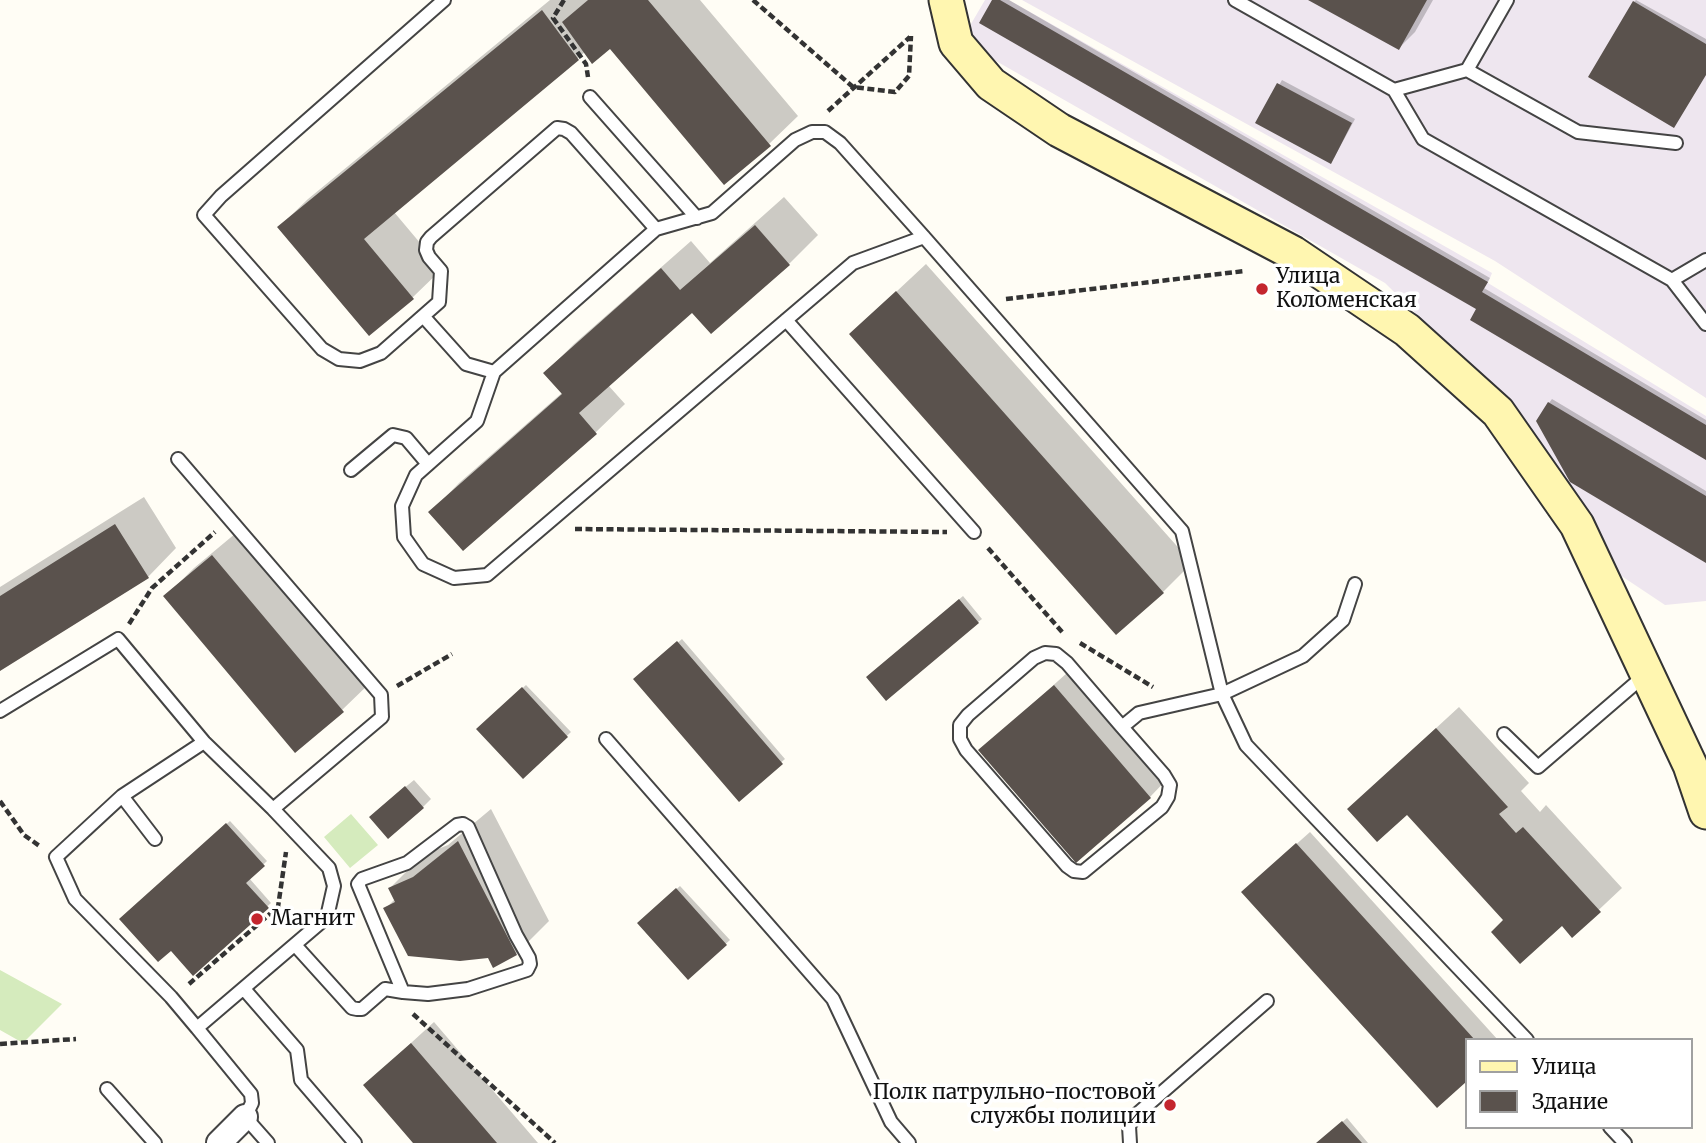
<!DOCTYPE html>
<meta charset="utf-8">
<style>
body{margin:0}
#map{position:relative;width:1706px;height:1143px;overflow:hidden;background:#fffdf5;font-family:Merriweather,serif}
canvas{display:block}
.legend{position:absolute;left:1465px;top:1038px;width:228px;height:91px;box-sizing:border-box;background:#fff;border:2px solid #a0a0a0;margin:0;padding:9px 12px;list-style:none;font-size:21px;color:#111}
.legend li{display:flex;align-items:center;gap:14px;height:35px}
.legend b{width:35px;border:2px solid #a0a0a0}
</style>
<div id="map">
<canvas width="1706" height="1143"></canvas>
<ul class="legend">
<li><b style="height:9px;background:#fff6b0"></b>Улица</li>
<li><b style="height:19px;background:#5a524d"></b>Здание</li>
</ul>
</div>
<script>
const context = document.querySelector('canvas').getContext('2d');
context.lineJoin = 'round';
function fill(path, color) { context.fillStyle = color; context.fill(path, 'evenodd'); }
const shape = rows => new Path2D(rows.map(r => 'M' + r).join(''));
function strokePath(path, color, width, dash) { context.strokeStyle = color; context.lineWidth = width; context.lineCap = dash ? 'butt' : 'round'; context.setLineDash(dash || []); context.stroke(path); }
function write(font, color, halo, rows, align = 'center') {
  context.font = font + ' Merriweather,serif'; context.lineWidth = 7; context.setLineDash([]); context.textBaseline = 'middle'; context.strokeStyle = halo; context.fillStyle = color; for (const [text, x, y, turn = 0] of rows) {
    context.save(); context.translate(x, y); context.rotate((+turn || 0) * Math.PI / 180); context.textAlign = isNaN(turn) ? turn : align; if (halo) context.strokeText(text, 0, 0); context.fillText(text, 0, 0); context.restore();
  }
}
fill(shape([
 [985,0,1009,0,1492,273,1488,283,1706,416,1706,601,1665,605,1620,575,1527,424,1385,283,961,41],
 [1022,0,1706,0,1706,398,1495,261]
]), '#eee6ef');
fill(shape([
 [351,814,378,845,350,868,324,837],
 [0,970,62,1004,23,1043,0,1030]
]), '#d5ebbd');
fill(shape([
 [550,0,700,0,798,116,769,144,610,47,585,52,394,212,442,269,413,297,369,334,279,227,308,199],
 [994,0,1009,0,1490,278,1484,288,1706,420,1706,458,1478,308],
 [1312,0,1433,0,1415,32,1399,48],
 [1636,0,1706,39,1706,74,1674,126,1634,2],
 [1282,80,1355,119,1334,158,1258,122],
 [784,197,818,235,789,264,711,332,692,310,608,385,625,404,596,432,463,549,431,512,459,483,563,392,545,373,574,344,691,241,710,263],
 [926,264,1192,563,1163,592,851,334],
 [1552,399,1706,491,1706,561,1549,403],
 [144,497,176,548,148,577,0,669,0,587],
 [242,528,371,682,342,710,166,596,194,568],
 [963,596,982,619,978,622,872,674],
 [682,639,785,759,739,799,636,679],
 [1077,664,1172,774,1150,797,981,750],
 [526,685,571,732,523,777,479,729],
 [1459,707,1529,783,1521,791,1540,812,1546,805,1622,888,1572,935,1562,924,1505,920,1407,812,1372,787],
 [414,780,431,799,423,807,379,809],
 [491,809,549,921,516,954,489,956,385,909,395,899,390,888,423,855,448,845],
 [230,821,267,861,249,878,271,903,194,973,171,948,121,919],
 [1310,832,1498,1040,1466,1040,1466,1080,1437,1106,1256,880],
 [680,886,730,940,689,977,639,923],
 [434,1022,538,1143,415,1143,365,1085],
 [1347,1118,1368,1143,1318,1143]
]), '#0003');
fill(shape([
 [588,0,648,0,771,146,724,185,610,49,592,64,562,22],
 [992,0,1000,0,1488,282,1482,292,1706,425,1706,460,1470,320,1476,309,979,23],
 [1308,0,1427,0,1399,50],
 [1633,1,1706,44,1706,75,1674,128,1588,77],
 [542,10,579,60,364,239,414,299,369,336,277,227],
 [1277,83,1352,123,1331,164,1255,123],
 [755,225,790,265,711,334,692,313,579,413,597,434,463,551,428,512,562,394,543,373,661,268,680,290],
 [896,291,1164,593,1116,635,849,334],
 [1548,402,1706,496,1706,563,1570,482,1536,421],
 [115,524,149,578,0,671,0,596],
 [212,555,344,712,295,753,163,596],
 [959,599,979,623,886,701,866,677],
 [677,641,783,764,739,802,633,679],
 [1054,685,1151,798,1076,863,978,750],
 [522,687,568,737,523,779,476,729],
 [1436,728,1508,807,1499,814,1516,833,1523,827,1601,912,1572,938,1562,926,1520,964,1491,932,1503,920,1407,815,1377,842,1347,809],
 [405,786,424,808,388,839,369,817],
 [226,823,265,866,246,883,269,908,193,976,171,951,158,962,119,919],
 [458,841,517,955,493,968,488,958,460,961,408,956,383,908,395,902,388,888,413,877],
 [1296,843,1475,1040,1466,1040,1466,1082,1437,1108,1241,892],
 [676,888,727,945,688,980,637,923],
 [411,1043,497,1143,413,1143,363,1085],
 [1342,1121,1362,1143,1316,1143]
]), '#5a524d');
const lane = shape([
 [444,0,221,196,204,215,322,349,339,359,360,361,381,353,439,302,441,271,429,257,426,250,427,242,431,237,557,128,564,129,571,133,656,229],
 [1235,0,1394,90,1467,70,1578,132,1676,143],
 [1467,70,1507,0],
 [1394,90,1423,139,1672,280,1706,260],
 [590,97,697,218],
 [924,237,853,263,487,575,454,578,423,564,404,537,402,506,416,475,477,421,494,372,656,229,712,213,795,140,812,132,825,132,840,143,924,237,1182,531,1222,694,1246,745,1527,1040],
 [1672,280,1706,324],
 [423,316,466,364,494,372],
 [786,320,974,532],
 [178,459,381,695,382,717,273,809,329,868,334,886,327,917,197,1028,251,1094,252,1103,245,1117,268,1143],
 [351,470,393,435,406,438,428,464],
 [0,711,118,639,204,742,273,809],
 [1122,727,1067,663,1056,654,1045,653,1034,658,968,715,960,725,960,739,966,750,1067,866,1074,871,1083,872,1162,807,1168,797,1170,785,1164,775,1122,727,1139,713,1222,694,1303,656,1343,620,1355,584],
 [1504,734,1538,767,1645,675],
 [606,739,833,999,891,1122,909,1143],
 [122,796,155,839],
 [295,945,352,1008,357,1009,362,1009,385,989,403,992,428,994,468,989,527,970,530,964,529,958,516,935,468,827,463,824,457,825,407,863,362,879,358,884,403,992],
 [244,989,297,1050,301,1080,355,1143],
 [197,1028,171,997,75,899,56,857,122,796,204,742],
 [107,1089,155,1143],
 [1610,1127,1625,1143],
 [1130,1143,1129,1126,1136,1115,1267,1001]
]);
const street = shape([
 [219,1143,245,1117]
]);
const secondary = shape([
 [946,0,956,43,991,84,1059,130,1293,253,1407,330,1498,412,1577,525,1690,765,1706,812]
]);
strokePath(lane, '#444', 16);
strokePath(street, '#444', 28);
strokePath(secondary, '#333', 37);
strokePath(shape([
 [564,0,553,18,586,64,588,77],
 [753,0,853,87,895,92,909,76,911,36],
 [828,111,910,37],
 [1006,299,1245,271],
 [575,529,947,532],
 [988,548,1063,633],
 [129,624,152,588,215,532],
 [1080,643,1153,687],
 [397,686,452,654],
 [0,801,24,835,41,847],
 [189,984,278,907,286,852],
 [413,1014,555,1143],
 [0,1044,76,1039]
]), '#333', 4.5, [7, 3.5]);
strokePath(lane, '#fff', 12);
strokePath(street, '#fff', 24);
strokePath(secondary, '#fff6b0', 33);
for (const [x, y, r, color] of [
 [1262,289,7,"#c4262e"],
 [257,919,7,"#c4262e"],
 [1170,1105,7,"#c4262e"]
]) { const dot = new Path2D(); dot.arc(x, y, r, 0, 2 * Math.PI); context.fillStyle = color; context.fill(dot); strokePath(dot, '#fff', 2.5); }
write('21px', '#111', '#fff', [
 ["Улица",1276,277],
 ["Коломенская",1276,301],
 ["Магнит",271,919],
 ["Полк патрульно-постовой",1156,1093,"right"],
 ["службы полиции",1156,1117,"right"]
], 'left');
</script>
